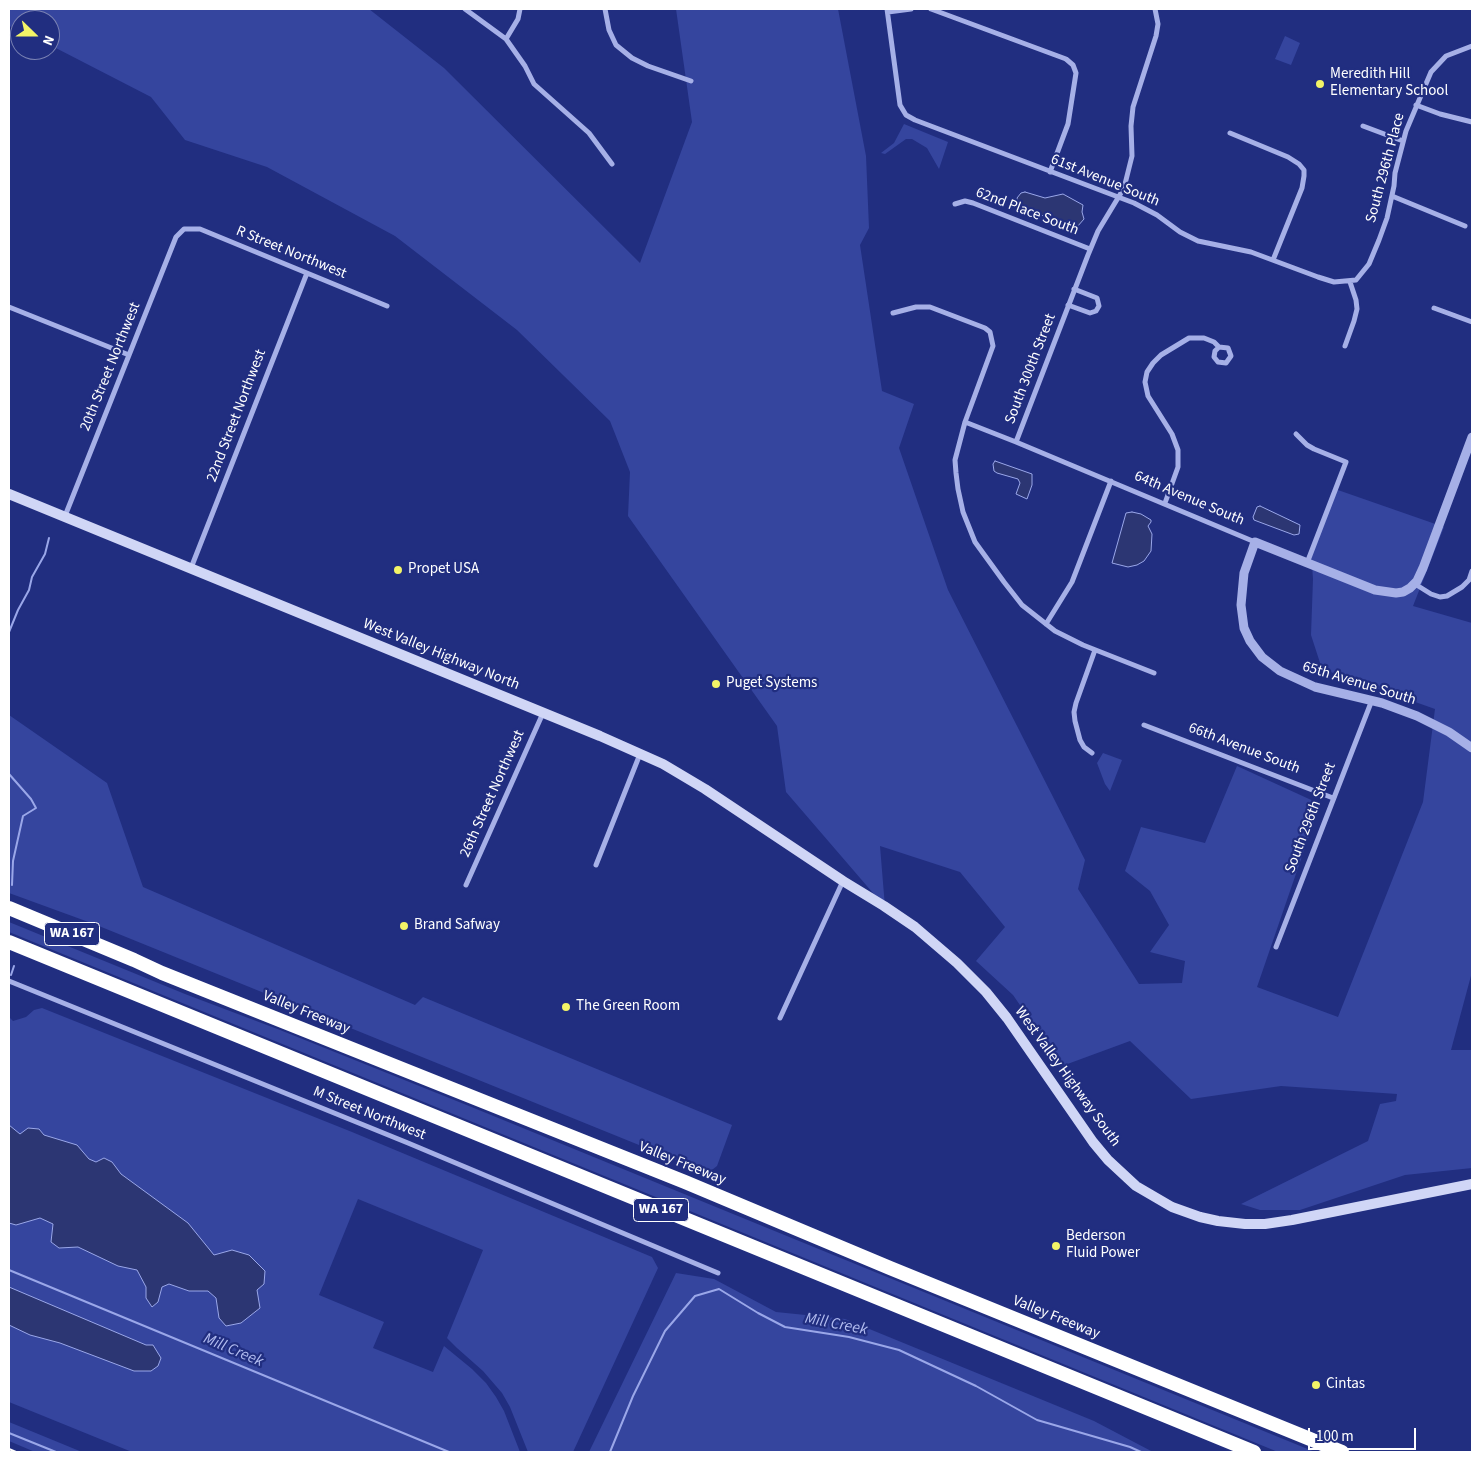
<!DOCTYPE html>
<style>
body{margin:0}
#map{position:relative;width:1481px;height:1461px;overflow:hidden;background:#212e80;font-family:"Source Sans 3",sans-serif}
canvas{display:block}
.frame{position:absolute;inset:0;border:10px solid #fff;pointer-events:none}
.north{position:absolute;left:10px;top:10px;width:50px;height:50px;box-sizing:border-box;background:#212e80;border:1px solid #7a82b3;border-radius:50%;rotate:112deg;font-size:14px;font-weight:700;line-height:20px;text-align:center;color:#fff}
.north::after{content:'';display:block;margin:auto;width:18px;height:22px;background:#f3f467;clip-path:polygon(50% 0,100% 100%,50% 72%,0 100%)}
.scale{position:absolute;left:1308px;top:1428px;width:108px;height:22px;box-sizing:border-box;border:2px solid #fff;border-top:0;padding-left:6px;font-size:15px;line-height:18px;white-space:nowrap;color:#fff;-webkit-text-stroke:4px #212e80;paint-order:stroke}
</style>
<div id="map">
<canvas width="1481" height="1461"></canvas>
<div class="frame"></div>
<div class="north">N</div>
<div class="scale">100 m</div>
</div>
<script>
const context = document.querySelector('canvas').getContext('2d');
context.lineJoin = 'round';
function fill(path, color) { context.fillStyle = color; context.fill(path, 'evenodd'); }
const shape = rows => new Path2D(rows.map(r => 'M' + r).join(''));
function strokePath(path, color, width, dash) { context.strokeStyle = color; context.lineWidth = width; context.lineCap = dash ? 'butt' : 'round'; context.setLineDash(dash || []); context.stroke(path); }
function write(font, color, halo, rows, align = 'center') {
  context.font = font + ' "Source Sans 3",sans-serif'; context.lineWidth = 4.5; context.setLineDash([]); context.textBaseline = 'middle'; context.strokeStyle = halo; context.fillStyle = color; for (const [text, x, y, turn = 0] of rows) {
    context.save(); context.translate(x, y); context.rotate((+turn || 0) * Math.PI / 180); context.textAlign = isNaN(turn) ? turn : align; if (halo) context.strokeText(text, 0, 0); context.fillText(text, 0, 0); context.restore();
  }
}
fill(shape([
 [9,9,369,9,444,68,640,263,692,122,676,9,838,9,866,156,869,228,860,245,882,391,914,404,899,448,948,590,1085,860,1078,889,1139,984,1182,983,1185,961,1150,952,1169,925,1150,891,1125,871,1141,827,1205,843,1237,766,1320,804,1257,987,1338,1017,1423,802,1435,709,1322,669,1311,635,1313,579,1312,565,1307,563,1335,489,1444,527,1413,606,1472,623,1472,972,1451,1050,1472,1050,1472,1168,1405,1175,1300,1210,1260,1210,1241,1204,1368,1141,1380,1104,1396,1101,1397,1094,1281,1086,1191,1099,1130,1041,1062,1066,1013,995,976,961,1005,927,960,872,880,846,885,907,786,792,777,726,628,516,630,472,610,421,517,330,395,236,267,167,185,140,151,97,50,45,50,20,20,20,20,30,9,26],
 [1285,36,1300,43,1291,65,1275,59],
 [904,124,948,142,939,169,927,148,912,139,906,139,885,154,881,153,894,143],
 [9,715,107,783,143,887,415,1005,423,997,732,1125,717,1166,708,1173,94,924,9,893],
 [1103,753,1122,760,1110,791,1105,784,1097,763],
 [9,922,185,994,280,1030,469,1106,1315,1452,1278,1452,9,932],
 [42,1008,352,1132,652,1257,658,1268,573,1452,528,1452,510,1407,502,1393,483,1371,457,1348,447,1338,483,1250,358,1199,319,1295,384,1322,373,1348,433,1372,444,1346,472,1369,486,1383,496,1397,504,1411,520,1452,132,1452,9,1402,9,1017,13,1021,26,1017,34,1010],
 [676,1273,714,1279,776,1312,845,1319,1094,1421,1153,1452,589,1452],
 [9,1422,82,1452,35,1452,9,1441]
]), '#35459e');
const water = shape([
 [1025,192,1045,198,1063,194,1083,205,1082,212,1084,219,1077,227,1074,228,1021,207,1018,206,1017,198,1021,193,1025,192],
 [995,461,1032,474,1032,485,1027,499,1016,494,1020,483,1018,479,997,473,994,471,993,464,995,461],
 [1260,506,1300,525,1299,534,1294,535,1254,520,1253,517,1257,507,1260,506],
 [1132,512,1141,514,1151,520,1151,522,1148,526,1152,534,1151,551,1144,561,1137,565,1128,567,1112,563,1126,513,1132,512],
 [9,1125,20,1134,28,1128,39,1129,44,1135,77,1145,89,1159,96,1162,104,1158,112,1162,121,1174,188,1223,214,1255,232,1250,249,1255,265,1271,264,1284,257,1290,260,1308,241,1323,226,1326,219,1318,216,1298,208,1291,189,1291,169,1284,162,1287,158,1302,152,1307,146,1298,146,1287,137,1270,118,1266,78,1247,59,1248,51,1242,53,1224,40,1218,16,1225,9,1223,9,1125],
 [9,1287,146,1345,153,1345,161,1358,158,1366,151,1371,134,1371,60,1343,30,1335,9,1325,9,1287]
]);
fill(water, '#2c3673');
strokePath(water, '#9aa7e9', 1);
strokePath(shape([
 [9,632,18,610,29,590,32,577,45,554,49,538],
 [9,774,31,799,36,808,23,816,13,861,12,885],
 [11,975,14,966],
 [9,1270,449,1452],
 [9,1433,56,1452],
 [610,1452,633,1396,665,1331,695,1296,719,1289,758,1313,785,1327,849,1337,899,1350,976,1386,1037,1420,1130,1447,1141,1452]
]), '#9aa7e9', 2);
strokePath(shape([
 [465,9,506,39,525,66,534,84,589,133,612,164],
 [605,9,609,30,616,45,632,58,648,66,691,81],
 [887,9,900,105,906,115,915,120,1134,203,1157,215,1180,232,1198,241,1251,252,1318,277,1334,282,1356,280,1369,264,1379,240,1387,218,1394,186,1395,173,1406,131,1431,72,1446,56,1472,46],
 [931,9,1066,59,1073,65,1076,73,1068,124,1050,172],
 [888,12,911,9],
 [506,39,518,19,520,9],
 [1416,105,1440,114,1472,122],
 [1363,126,1403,141],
 [1230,133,1288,157,1299,164,1304,170,1304,176,1302,188,1273,260],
 [1392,196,1465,226],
 [955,204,965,201,973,203,1090,249],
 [1068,305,1090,313,1096,311,1099,306,1097,298,1074,289],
 [9,307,129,355],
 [1434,308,1472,322],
 [893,313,916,307,930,307,985,328,990,332,993,346,965,422,955,460,956,473,958,489,963,512,975,542,1004,582,1022,605,1055,631,1083,645,1154,673],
 [1345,346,1354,321,1357,309,1356,300,1350,282],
 [965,422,1016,442,1255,542],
 [1296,434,1307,445,1314,449,1346,462,1307,563],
 [1016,442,1088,255,1098,231,1124,188,1132,156,1131,126,1133,107,1156,36,1158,24,1155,9],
 [1165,503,1178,467,1178,450,1172,434,1148,396,1145,382,1147,372,1153,363,1161,355,1189,338,1204,338,1214,342,1219,347,1228,348,1231,356,1226,363,1218,362,1214,357,1215,351,1219,347],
 [65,516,176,237,184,229,200,229,387,306],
 [191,568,307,273],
 [1415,584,1431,594,1440,597,1447,596,1462,587,1469,580,1472,571],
 [1046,624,1072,582,1111,481],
 [1144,725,1333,798],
 [1092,753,1084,747,1080,740,1075,721,1074,712,1076,703,1095,650],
 [596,865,640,754],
 [466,885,543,713],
 [1276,947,1372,700],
 [9,981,408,1143,718,1273],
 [780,1018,843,881]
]), '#a6b0e7', 5);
strokePath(shape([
 [1472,437,1423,568,1417,581,1410,588,1403,592,1396,593,1375,590,1255,542,1244,573,1241,605,1244,628,1250,641,1262,657,1280,671,1315,687,1382,703,1417,716,1449,732,1472,748]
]), '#a6b0e7', 9);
strokePath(shape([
 [9,494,600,736,663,764,705,789,843,881,884,906,915,927,957,963,986,992,1007,1018,1093,1142,1108,1160,1136,1186,1172,1207,1200,1217,1218,1221,1245,1224,1265,1224,1292,1220,1472,1184]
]), '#d0d6f6', 10);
strokePath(shape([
 [9,908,134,960,162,973,685,1182,890,1268,1342,1452],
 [9,942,1254,1452]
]), '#fff', 14);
strokePath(shape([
 [9,1449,16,1452]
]), '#fff', 2, [9, 4]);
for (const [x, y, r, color] of [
 [1320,84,5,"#f3f467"],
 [398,570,5,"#f3f467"],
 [716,684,5,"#f3f467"],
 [404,926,5,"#f3f467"],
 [566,1007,5,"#f3f467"],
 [1056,1246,5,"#f3f467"],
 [1316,1385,5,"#f3f467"]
]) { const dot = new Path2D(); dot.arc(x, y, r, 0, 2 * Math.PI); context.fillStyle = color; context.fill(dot); strokePath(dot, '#212e80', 2); }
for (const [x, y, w] of [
 [72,934,55],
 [661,1210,55]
]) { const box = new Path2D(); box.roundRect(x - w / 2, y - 11.5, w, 23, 4); context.fillStyle = '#212e80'; context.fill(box); strokePath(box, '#fff', 1); }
write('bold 14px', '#fff', null, [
 ["WA 167",72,934],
 ["WA 167",661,1210]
]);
write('15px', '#fff', '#212e80', [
 ["Meredith Hill",1330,75],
 ["Elementary School",1330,92],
 ["Propet USA",408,570],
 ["Puget Systems",726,684],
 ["Brand Safway",414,926],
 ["The Green Room",576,1007],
 ["Bederson",1066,1237],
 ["Fluid Power",1066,1254],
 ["Cintas",1326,1385]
], 'left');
write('15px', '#fff', '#212e80', [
 ["South 296th Place",1386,168,-75],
 ["61st Avenue South",1105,181,22],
 ["62nd Place South",1027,212,21],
 ["R Street Northwest",291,253,22],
 ["20th Street Northwest",111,367,-68],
 ["South 300th Street",1031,369,-69],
 ["22nd Street Northwest",237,416,-69],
 ["64th Avenue South",1189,499,23],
 ["West Valley Highway North",441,655,22],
 ["65th Avenue South",1359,684,17],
 ["66th Avenue South",1244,749,21],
 ["26th Street Northwest",493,794,-66],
 ["South 296th Street",1311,818,-69],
 ["Valley Freeway",306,1013,22],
 ["West Valley Highway South",1067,1077,54],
 ["M Street Northwest",369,1114,22],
 ["Valley Freeway",682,1164,22],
 ["Valley Freeway",1056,1318,22]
]);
write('italic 16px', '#b1bbef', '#212e80', [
 ["Mill Creek",836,1325,11],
 ["Mill Creek",233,1351,23]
]);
</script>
